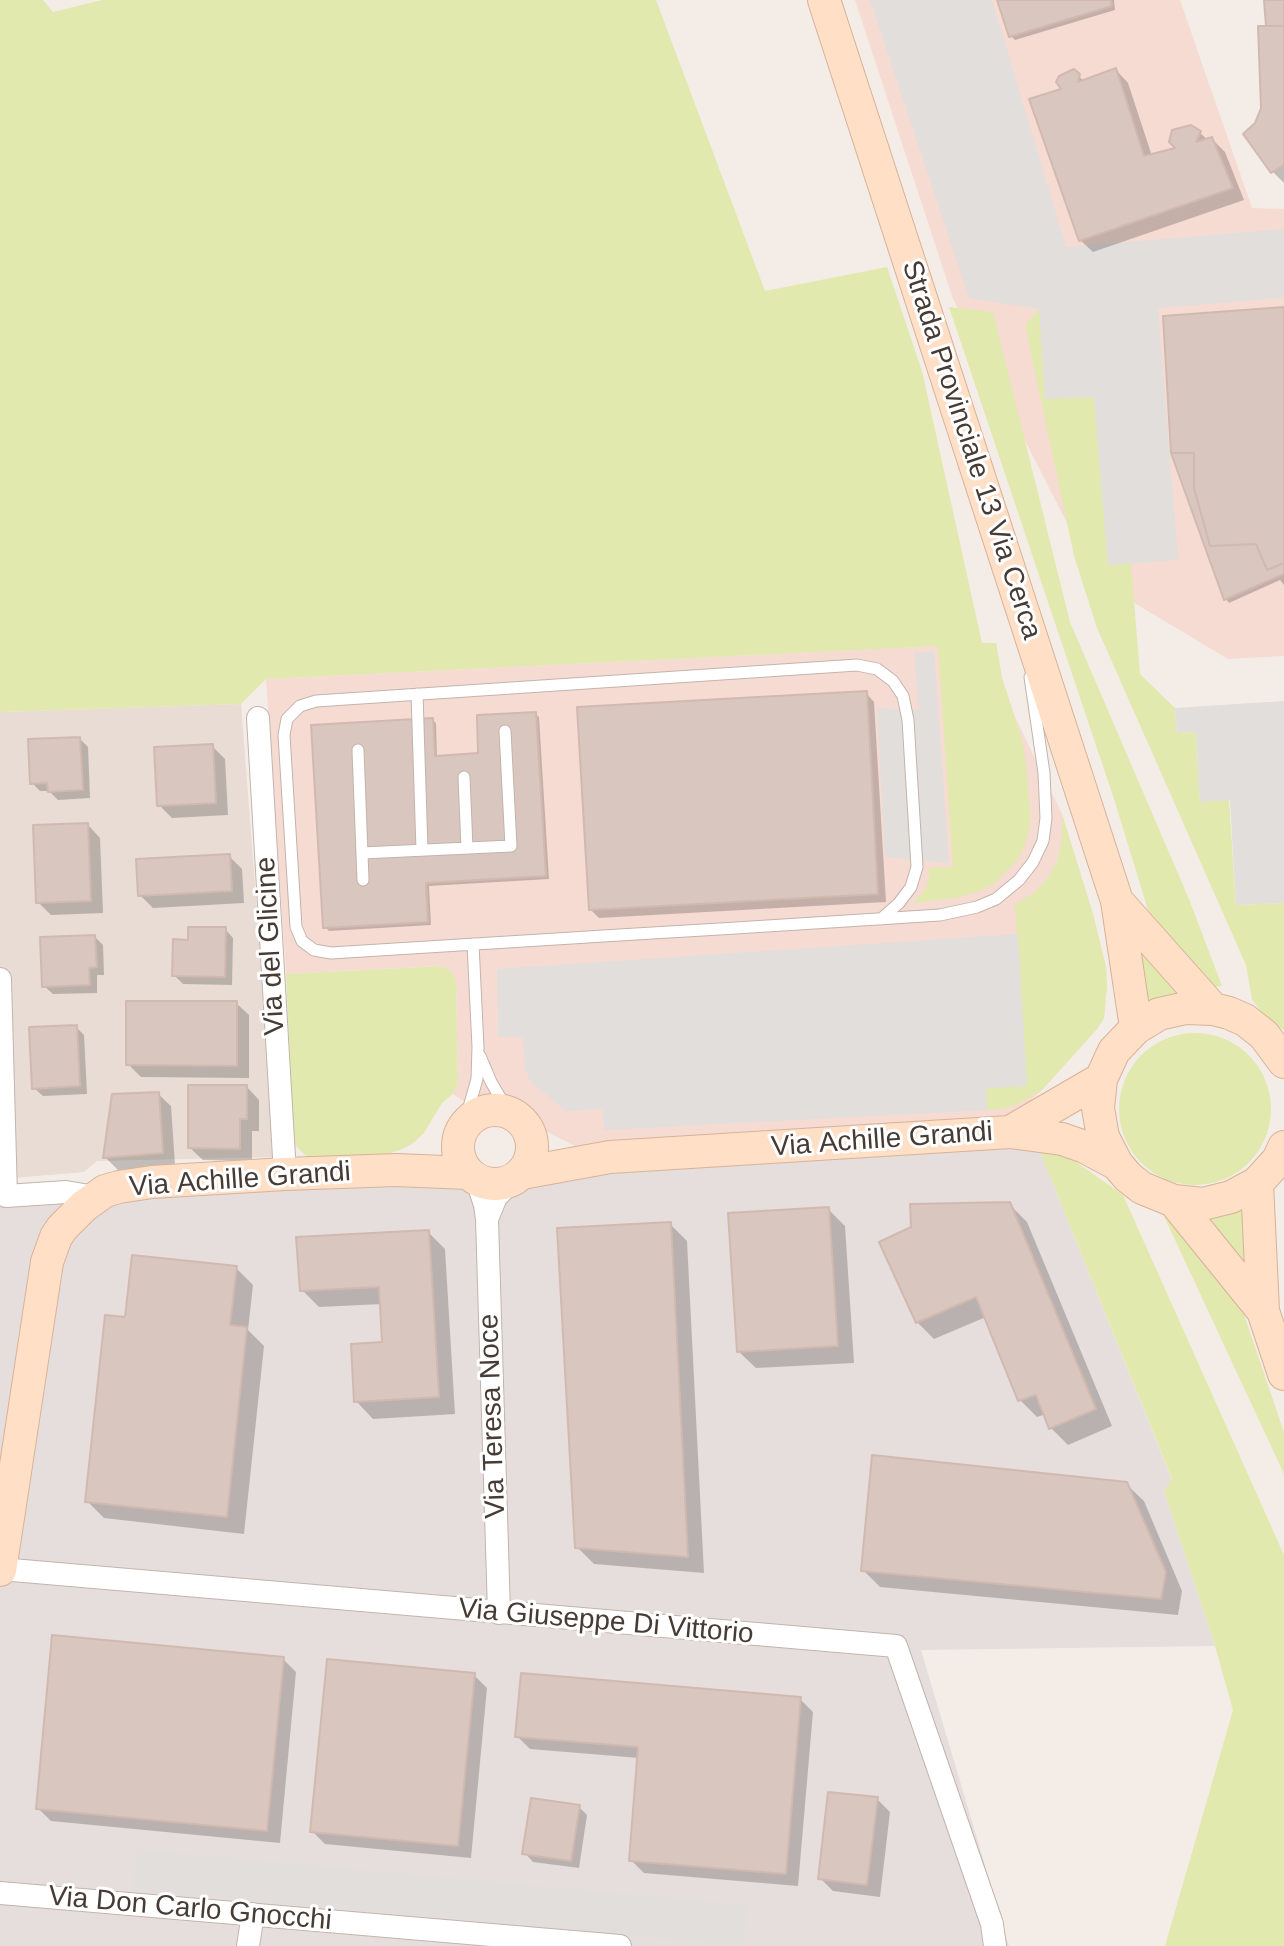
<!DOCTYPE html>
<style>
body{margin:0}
canvas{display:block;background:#f4ece7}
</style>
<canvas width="1284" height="1946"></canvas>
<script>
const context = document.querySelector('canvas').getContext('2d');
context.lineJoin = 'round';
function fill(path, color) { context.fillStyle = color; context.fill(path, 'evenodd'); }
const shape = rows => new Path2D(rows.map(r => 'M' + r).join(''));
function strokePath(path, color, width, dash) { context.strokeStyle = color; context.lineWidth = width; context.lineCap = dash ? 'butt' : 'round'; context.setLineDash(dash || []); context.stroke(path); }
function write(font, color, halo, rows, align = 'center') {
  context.font = font + ' Arial,sans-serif'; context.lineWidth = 6; context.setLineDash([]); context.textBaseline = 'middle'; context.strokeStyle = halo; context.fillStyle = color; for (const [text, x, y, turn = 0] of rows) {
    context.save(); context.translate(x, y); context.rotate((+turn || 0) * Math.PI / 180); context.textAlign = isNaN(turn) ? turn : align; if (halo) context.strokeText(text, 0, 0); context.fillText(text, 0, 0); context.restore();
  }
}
fill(shape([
 [241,704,276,1157,97,1161,84,1172,0,1179,0,712]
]), '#e8dcd5');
fill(shape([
 [855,0,1180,0,1252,208,1284,209,1284,656,1228,659,1096,580,953,299],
 [996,643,1002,678,1015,717,1062,814,1093,914,1106,967,1107,986,1104,1018,1097,1029,1043,1089,1005,1127,579,1148,530,1123,519,1113,502,1105,489,1104,475,1109,453,1094,458,1083,456,982,450,970,440,966,286,974,266,679]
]), '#f6dbd2');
fill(shape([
 [1037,1144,1172,1480,1164,1491,1215,1646,921,1650,1009,1946,0,1946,0,1196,285,1177,493,1190,609,1162]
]), '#e6dedc');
fill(shape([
 [0,0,43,0,53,12,102,0,656,0,765,291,887,267,922,371,982,643,996,643,1002,678,1022,740,1026,763,1030,813,1030,827,1025,845,1018,859,994,884,977,892,956,898,913,903,925,890,929,879,929,868,953,867,938,646,266,679,241,704,0,712],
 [949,307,993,312,1070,622,1189,899,1222,986,1207,988,1148,910,1114,799],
 [1039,309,1094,397,1108,564,1131,563,1140,674,1175,708,1177,733,1196,732,1200,801,1229,800,1236,905,1284,903,1284,1030,1271,1023,1252,1000,1246,965,1097,628,1074,556,1025,325],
 [1062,814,1093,914,1106,967,1107,986,1104,1018,1097,1029,1043,1089,1017,1105,1000,1109,987,1110,986,1088,1027,1086,1015,905,1035,892,1049,876,1058,859,1062,837],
 [1136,936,1180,996,1143,1013],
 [441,966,450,970,456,981,458,1083,453,1094,442,1103,424,1133,412,1144,400,1150,387,1154,307,1157,294,1144,286,974],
 '1119 1109a76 76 0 1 1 152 0a76 76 0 1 1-152 0Z',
 [1037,1144,1069,1157,1123,1195,1284,1555,1284,1946,1165,1946,1233,1710,1215,1646,1164,1491,1172,1479],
 [1246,1210,1251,1275,1210,1218],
 [1163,1214,1201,1243,1240,1303,1284,1432,1284,1474]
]), '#e2e9af');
fill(shape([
 [870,0,992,0,1066,247,1284,229,1284,298,1158,308,1178,560,1108,565,1094,397,1045,399,1039,309,969,298],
 [934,651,949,863,885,857,877,708,919,710,914,653],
 [1284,701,1284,903,1236,905,1230,800,1200,802,1196,732,1177,733,1175,708],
 [1018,934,1027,1086,986,1088,987,1110,604,1130,603,1109,566,1111,531,1082,525,1069,523,1037,498,1037,497,969],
 [137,1849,748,1905,744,1946,133,1890]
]), '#e2dedc');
fill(shape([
 [1000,0,1114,0,1115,10,1015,40,1011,36],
 [1266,0,1284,0,1284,183,1273,172,1245,134,1257,124,1263,108,1271,28],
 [1116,70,1128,83,1152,156,1179,149,1200,133,1208,140,1212,139,1225,152,1244,200,1093,252,1080,240,1064,90,1074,72,1085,82],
 [1284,309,1284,585,1280,580,1229,603,1226,599],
 [866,693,874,702,886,902,599,918,590,909],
 [535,714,539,717,549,879,429,886,431,925,329,931,325,927,432,720,436,723,437,758,480,755],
 [80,739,88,747,90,798,58,800,49,791,40,791,32,783],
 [212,746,225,759,228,815,172,818,159,805],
 [88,825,100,838,103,913,51,915,38,902],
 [229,856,242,869,244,903,153,908,140,895],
 [225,929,233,938,232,985,183,984,174,975,190,942],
 [95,937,103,945,104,975,97,975,97,993,53,994,44,986],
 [236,1003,249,1015,249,1078,141,1077,128,1064],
 [76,1027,84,1035,87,1094,43,1096,34,1088],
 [247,1087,259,1100,259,1131,252,1131,252,1161,203,1160,190,1148],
 [158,1094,171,1106,175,1165,118,1170,105,1157],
 [1009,1204,1027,1222,1112,1426,1068,1445,1051,1428,1046,1414,1037,1417,1020,1400,986,1317,934,1339,917,1322],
 [828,1209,845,1226,854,1363,756,1368,738,1351],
 [670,1224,687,1241,704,1573,594,1564,577,1547],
 [428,1232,445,1249,455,1414,373,1419,356,1401,384,1344,382,1304,319,1307,302,1290],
 [236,1268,253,1285,248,1330,264,1346,244,1534,104,1518,87,1501,127,1319],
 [1126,1484,1144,1501,1182,1591,1178,1615,880,1587,863,1570],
 [283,1659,296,1672,280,1843,51,1821,38,1808],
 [474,1675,487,1688,471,1858,325,1844,312,1831],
 [800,1699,813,1712,798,1886,644,1873,631,1860,639,1758,530,1749,517,1736],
 [877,1799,890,1812,880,1897,833,1891,820,1878],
 [579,1807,587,1815,579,1868,533,1862,525,1853]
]), '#0003');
const building = shape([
 [997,0,1111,0,1112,6,1009,37,997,0],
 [1264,0,1284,0,1284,26,1266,26,1264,0],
 [1258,26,1284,26,1284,165,1271,173,1243,134,1255,123,1261,108,1258,26],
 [1116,68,1144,156,1175,148,1169,142,1172,130,1191,125,1201,131,1196,142,1212,137,1233,188,1079,241,1029,99,1061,89,1056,82,1059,76,1074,69,1080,74,1078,82,1116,68],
 [1284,307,1284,563,1267,570,1256,544,1210,546,1194,488,1194,453,1171,453,1163,316,1284,307],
 [1171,453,1194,453,1194,488,1210,546,1256,544,1267,570,1284,563,1284,574,1224,600,1171,453],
 [867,691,878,894,589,910,577,707,867,691],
 [536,712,546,876,426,883,428,922,323,928,311,725,433,718,435,756,478,753,477,715,536,712],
 [80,737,83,790,48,792,47,783,30,784,28,739,80,737],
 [213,744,216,803,157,806,154,747,213,744],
 [88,823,91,901,36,903,33,825,88,823],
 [230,854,232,891,138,896,136,859,230,854],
 [188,927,226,927,225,977,172,976,173,939,188,940,188,927],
 [95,935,97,967,89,968,90,985,42,987,40,937,95,935],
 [126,1001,237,1001,237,1066,126,1065,126,1001],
 [77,1025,80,1086,32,1089,29,1027,77,1025],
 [188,1085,247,1085,247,1119,240,1119,240,1149,188,1148,188,1085],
 [159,1092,163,1153,103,1158,112,1094,159,1092],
 [1010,1202,1096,1409,1049,1429,1036,1395,1018,1401,976,1297,916,1323,879,1242,911,1227,910,1204,1010,1202],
 [829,1207,838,1346,737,1352,728,1213,829,1207],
 [671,1222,688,1557,575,1548,557,1228,671,1222],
 [429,1230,439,1397,354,1402,351,1344,382,1342,379,1287,300,1291,296,1237,429,1230],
 [132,1255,237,1266,230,1325,247,1327,227,1517,85,1502,105,1315,125,1317,132,1255],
 [872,1455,1127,1482,1166,1572,1161,1599,861,1571,872,1455],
 [52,1635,284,1657,267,1831,36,1809,52,1635],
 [327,1659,475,1673,458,1846,310,1832,327,1659],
 [521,1673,801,1697,786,1874,629,1861,638,1747,515,1737,521,1673],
 [828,1792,878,1797,867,1885,818,1879,828,1792],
 [531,1798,580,1805,571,1861,522,1854,531,1798]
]);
fill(building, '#d9c6bf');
strokePath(building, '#d1b9af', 2);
const lane = shape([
 [417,694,422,850],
 [358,750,363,880],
 [464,777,467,848],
 [362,853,511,846,505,731],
 [881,919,899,903,911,887,917,867,908,720,903,696,893,681,877,669,857,665,316,701,300,706,287,719,284,735,296,927,302,941,314,950,331,953,572,938,603,936,736,928,940,915,977,907,996,899,1019,880,1033,862,1043,841,1046,818,1044,773,1030,677],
 [480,1056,491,1082,501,1099,517,1117],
 [463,1128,477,1079,478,1047,473,944]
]);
const street = shape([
 [258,718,285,1174],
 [0,979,6,1196,66,1192,95,1197],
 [477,1180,485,1205,487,1219,499,1613],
 [487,1219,496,1197,512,1181],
 [0,1569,896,1646,992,1924,995,1946],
 [0,1893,620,1946],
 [248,1946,253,1914]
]);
const secondary = shape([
 [824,0,1117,901,1136,1028],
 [1117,901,1213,1009],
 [1284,1062,1264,1035,1245,1020,1229,1013,1213,1009,1186,1008,1159,1014,1136,1028,1114,1051,1101,1079,1098,1108,1103,1137,1117,1164,1128,1177,1142,1188,1174,1201,1203,1204,1231,1197,1257,1183,1278,1160,1284,1147],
 '458 1147a37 37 0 1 1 74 0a37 37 0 1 1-74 0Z',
 [1010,1132,1101,1079],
 [522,1173,610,1157,1010,1132,1062,1139,1085,1147,1117,1164],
 [1257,1183,1263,1311,1284,1374],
 [1174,1201,1263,1311],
 [0,1570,47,1262,56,1237,62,1228,84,1206,105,1191,119,1187,152,1182,285,1174,396,1170,468,1173]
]);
strokePath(lane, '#c3b4ac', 13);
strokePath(street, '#c3b4ac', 24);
strokePath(secondary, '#d8b298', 34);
strokePath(lane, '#fff', 11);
strokePath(street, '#fff', 22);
strokePath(secondary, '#ffdfc6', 32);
write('28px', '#473b36', '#fff', [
 ["Strada Provinciale 13 Via Cerca",971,450,72],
 ["Via del Glicine",271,946,-93],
 ["Via Achille Grandi",882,1140,-4],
 ["Via Achille Grandi",240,1180,-4],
 ["Via Teresa Noce",493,1416,-92],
 ["Via Giuseppe Di Vittorio",606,1622,5],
 ["Via Don Carlo Gnocchi",190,1909,5]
]);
</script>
